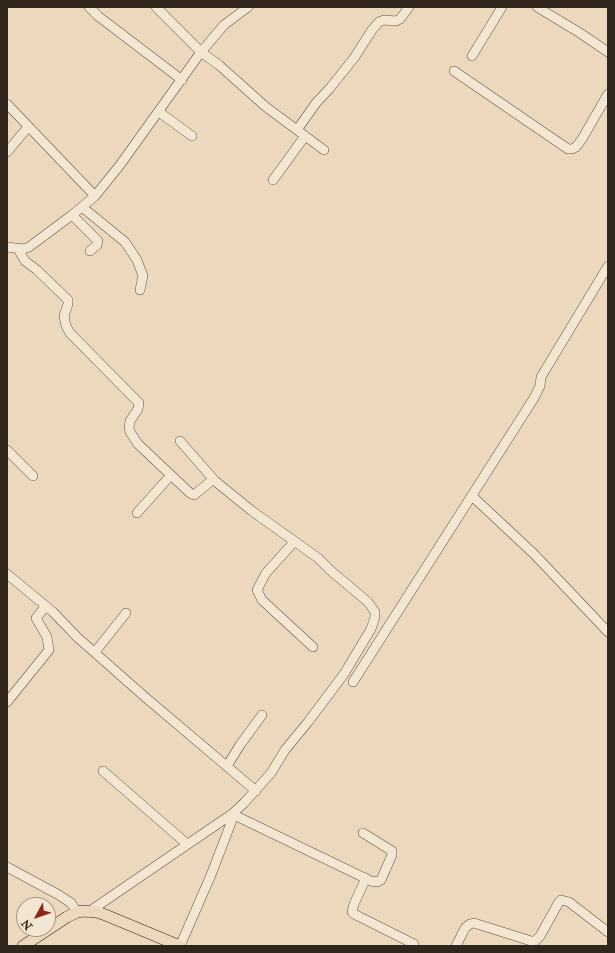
<!DOCTYPE html>
<style>
body{margin:0}
#map{position:relative;width:615px;height:953px;overflow:hidden;background:#ecd8bc;font-family:"IM FELL Double Pica",serif}
canvas{display:block}
.frame{position:absolute;inset:0;border:8px solid #32261c;pointer-events:none}
.north{position:absolute;left:16px;top:897px;width:40px;height:40px;box-sizing:border-box;background:#f3e6d3;border:1px solid #a6998a;border-radius:50%;rotate:230deg;font-size:11px;font-weight:700;line-height:16px;text-align:center;color:#32261c}
.north::after{content:'';display:block;margin:auto;width:14px;height:18px;background:#8f2418;clip-path:polygon(50% 0,100% 100%,50% 72%,0 100%)}
</style>
<div id="map">
<canvas width="615" height="953"></canvas>
<div class="frame"></div>
<div class="north">N</div>
</div>
<script>
const context = document.querySelector('canvas').getContext('2d');
context.lineJoin = 'round';
const shape = rows => new Path2D(rows.map(r => 'M' + r).join(''));
function strokePath(path, color, width, dash) { context.strokeStyle = color; context.lineWidth = width; context.lineCap = dash ? 'butt' : 'round'; context.setLineDash(dash || []); context.stroke(path); }
const minor = shape([
 [89,7,98,16,182,80],
 [156,7,201,52,219,65,266,107,324,150],
 [537,7,580,33,608,52],
 [472,56,502,7],
 [454,71,568,149,572,149,576,147,582,139,608,94],
 [7,104,95,196],
 [159,112,192,136],
 [297,130,316,103,330,88,354,58,372,30,379,22,384,20,396,21,400,19,409,7],
 [7,152,28,127],
 [273,180,305,136],
 [82,207,125,242,137,260,143,276,140,290],
 [72,215,98,241,97,245,90,251],
 [7,247,23,249,29,247,72,215,95,196,120,165,201,52,224,25,248,7],
 [18,249,25,261,37,270,68,300,68,304,64,316,66,326,70,333,139,403,138,409,130,421,129,427,130,432,138,444,190,493,194,495,211,481,215,481,252,511,318,558,330,570,368,602,375,612,375,617,371,629,344,674,308,722,285,750,271,773,244,803,232,814,90,911],
 [180,441,215,481],
 [7,450,33,476],
 [472,496,534,554,608,632],
 [137,513,171,475],
 [294,542,266,573,257,590,262,600,313,647],
 [7,574,53,612,77,637,145,697,256,791],
 [95,652,126,613],
 [353,682,534,398,540,386,541,377,608,266],
 [7,702,49,650,47,637,36,618,46,606],
 [227,766,240,745,262,715],
 [103,771,187,844],
 [232,814,371,881,377,882,381,880,384,873,392,855,392,851,363,833],
 [7,867,59,895,71,903,77,912],
 [366,878,354,904,352,912,354,914,414,944],
 [180,946,211,875,234,815],
 [456,946,465,928,470,924,474,923,531,941,535,941,540,936,559,902,561,900,569,902,608,932]
]);
const major = shape([
 [23,946,67,917,77,912,83,911,97,912,103,914,180,946]
]);
strokePath(minor, '#605244', 10);
strokePath(major, '#32261c', 12);
strokePath(minor, '#f3e6d3', 9);
strokePath(major, '#ecd8bc', 11);
</script>
